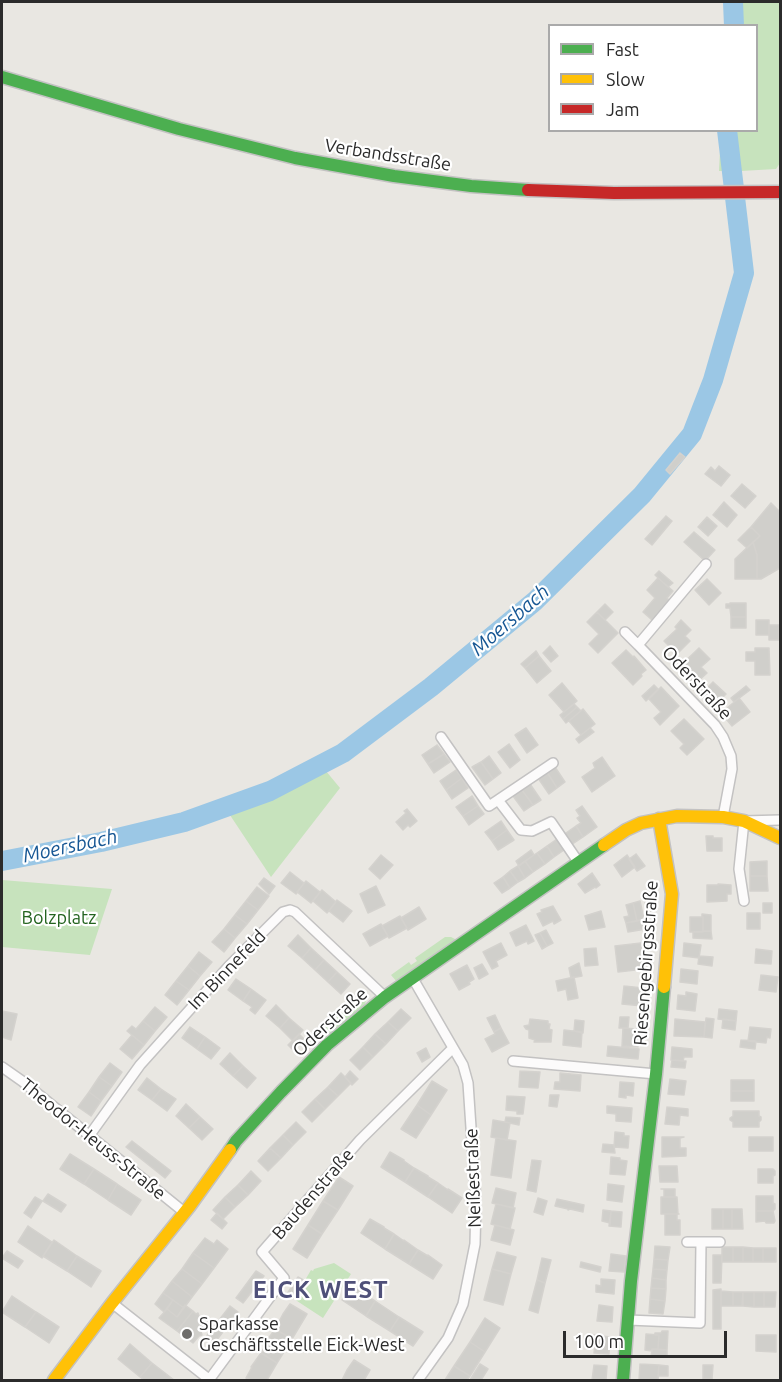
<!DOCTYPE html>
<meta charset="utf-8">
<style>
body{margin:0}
#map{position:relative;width:782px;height:1382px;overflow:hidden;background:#e9e7e2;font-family:Ubuntu,sans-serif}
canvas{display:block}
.frame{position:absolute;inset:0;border:3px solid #2b2b2b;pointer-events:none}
.legend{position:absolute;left:548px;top:24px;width:210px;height:108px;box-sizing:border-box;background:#fff;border:2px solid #aaa;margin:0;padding:8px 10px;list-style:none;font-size:18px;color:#2b2b2b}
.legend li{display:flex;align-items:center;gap:12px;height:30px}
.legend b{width:30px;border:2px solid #aaa}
.scale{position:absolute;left:563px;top:1331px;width:164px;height:27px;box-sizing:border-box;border:3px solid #2b2b2b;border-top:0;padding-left:8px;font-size:18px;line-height:21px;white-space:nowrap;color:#2b2b2b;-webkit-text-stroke:4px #fff;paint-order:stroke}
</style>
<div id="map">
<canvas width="782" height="1382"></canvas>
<div class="frame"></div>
<ul class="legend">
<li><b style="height:8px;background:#4caf50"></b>Fast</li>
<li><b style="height:8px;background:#ffc107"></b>Slow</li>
<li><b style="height:8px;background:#c62828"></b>Jam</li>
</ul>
<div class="scale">100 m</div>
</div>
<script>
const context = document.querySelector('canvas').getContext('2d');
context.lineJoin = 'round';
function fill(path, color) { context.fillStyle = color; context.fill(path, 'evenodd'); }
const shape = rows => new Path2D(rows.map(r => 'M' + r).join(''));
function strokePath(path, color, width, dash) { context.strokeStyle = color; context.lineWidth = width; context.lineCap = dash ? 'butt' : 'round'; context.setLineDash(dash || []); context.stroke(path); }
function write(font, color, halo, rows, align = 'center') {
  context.font = font + ' Ubuntu,sans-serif'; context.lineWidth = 4.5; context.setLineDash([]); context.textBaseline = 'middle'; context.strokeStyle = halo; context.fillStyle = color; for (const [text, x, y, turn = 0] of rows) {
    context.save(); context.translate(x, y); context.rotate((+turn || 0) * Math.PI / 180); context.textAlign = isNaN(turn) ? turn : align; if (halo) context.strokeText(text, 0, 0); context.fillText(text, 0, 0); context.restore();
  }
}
fill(shape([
 [727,2,780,2,780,163,776,169,741,171,719,171,721,131,756,130,756,26,726,25],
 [321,765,340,788,271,877,222,803,296,776],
 [2,880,112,889,90,955,2,947],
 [445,937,451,937,457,940,397,982,391,975,409,962,411,965,417,961,415,958],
 [367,992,367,999,364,1006,327,1038,323,1038,318,1034],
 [334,1263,351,1274,323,1318,294,1299,311,1270,313,1271,314,1269]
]), '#c7e3bd');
strokePath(shape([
 [733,2,734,26],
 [2,861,101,842,184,822,270,791,343,753,431,687,535,601,642,495,692,434,713,380,744,273,727,130]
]), '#9bc7e5', 20);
const building = shape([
 [680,453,685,457,670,474,666,470,680,453],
 [719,466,730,475,721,486,705,474,711,467,715,471,719,466],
 [742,484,756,496,745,508,731,496,742,484],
 [724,502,737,515,727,527,713,515,724,502],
 [771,503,780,512,780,568,761,579,757,579,757,555,753,542,760,536,751,527,771,503],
 [666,516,672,521,652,545,645,539,666,516],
 [707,517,717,526,708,536,698,527,707,517],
 [751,527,760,536,747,548,738,540,751,527],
 [694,532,715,550,705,561,684,542,694,532],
 [753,542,757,555,757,579,735,579,735,559,753,542],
 [659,571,673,583,668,587,655,575,659,571],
 [658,578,673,591,667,598,669,600,652,620,643,612,655,598,647,590,658,578],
 [707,579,721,593,709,605,695,590,707,579],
 [730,603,746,603,746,617,731,617,730,608,726,608,726,604,730,604,730,603],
 [605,604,613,612,605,620,597,612,605,604],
 [597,612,618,633,598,653,589,644,599,634,587,622,597,612],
 [731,617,746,617,746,628,731,628,731,617],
 [681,620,691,630,685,636,690,641,677,654,664,641,677,629,675,627,681,620],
 [756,620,769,620,769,635,756,635,756,620],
 [769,625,779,625,779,640,769,640,769,625],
 [550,646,558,656,551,662,543,653,550,646],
 [699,648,710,659,701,667,707,673,694,685,678,668,699,648],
 [755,648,769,648,770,675,755,675,755,661,746,661,746,652,755,652,755,648],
 [626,650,633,657,634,656,646,670,641,674,642,676,633,685,612,663,626,650],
 [536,651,539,656,525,668,521,664,536,651],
 [539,656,551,671,537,683,525,668,539,656],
 [713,682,726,694,713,707,701,694,713,682],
 [562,683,577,701,564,712,549,695,562,683],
 [654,685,658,689,646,701,642,696,654,685],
 [746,686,750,690,734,702,731,698,746,686],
 [661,687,679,706,660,725,654,718,661,712,649,699,661,687],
 [739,698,750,712,732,726,721,713,739,698],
 [574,704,577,707,563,719,560,715,574,704],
 [577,707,581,711,566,723,563,719,577,707],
 [583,709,595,724,581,735,569,721,583,709],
 [684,719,704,739,687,755,680,748,684,744,671,731,684,719],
 [526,728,538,745,527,753,515,735,526,728],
 [590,728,594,732,579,743,576,739,590,728],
 [509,744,520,760,510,768,498,752,509,744],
 [437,745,444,754,428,764,422,755,437,745],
 [444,754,450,762,434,773,428,764,444,754],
 [489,756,501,773,493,779,481,762,489,756],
 [602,757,615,776,592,792,582,777,595,768,593,763,602,757],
 [481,762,493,779,485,785,472,767,481,762],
 [555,767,565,782,557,788,547,772,555,767],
 [456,770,462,778,446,790,440,781,456,770],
 [547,772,557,788,549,794,538,778,547,772],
 [462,778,468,788,452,799,446,790,462,778],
 [530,784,541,800,533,805,522,790,530,784],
 [522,790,533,805,524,811,513,796,522,790],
 [472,796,478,806,463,816,456,807,472,796],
 [478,806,484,814,469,825,463,816,478,806],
 [582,806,597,827,583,837,576,826,581,823,577,818,580,816,576,810,582,806],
 [407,809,417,821,410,827,408,825,403,830,396,822,406,813,404,811,407,809],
 [501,821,507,830,492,841,485,832,501,821],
 [576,826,583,837,571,845,563,835,576,826],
 [507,830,514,840,498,850,492,841,507,830],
 [706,836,713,836,713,838,722,838,722,851,707,851,706,836],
 [557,839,564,850,554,857,547,846,557,839],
 [547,846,554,857,545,864,537,853,547,846],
 [531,850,534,855,519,866,516,861,531,850],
 [537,853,545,864,533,872,525,861,537,853],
 [636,854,645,866,637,871,629,859,636,854],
 [381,855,393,865,380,879,369,869,381,855],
 [627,855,635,867,622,877,614,865,627,855],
 [525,861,533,872,525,878,518,866,525,861],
 [767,861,767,876,750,876,750,862,767,861],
 [518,866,525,878,518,882,510,871,518,866],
 [510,871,518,882,510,888,503,877,510,871],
 [290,872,304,883,296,894,281,883,290,872],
 [592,873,600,885,596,888,595,887,585,893,578,884,592,873],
 [750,876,767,876,768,891,750,891,750,876],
 [503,877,510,888,502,893,494,883,503,877],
 [264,878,275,886,269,894,259,884,264,878],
 [306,881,320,892,311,903,297,892,306,881],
 [718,884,731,885,731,894,727,894,727,901,707,902,707,885,718,885,718,884],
 [376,886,385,905,368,913,360,894,376,886],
 [257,887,269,896,258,910,246,901,257,887],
 [322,890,336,902,327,913,313,901,322,890],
 [337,900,352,911,343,922,329,911,337,900],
 [655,900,656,907,653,908,654,911,648,912,645,902,655,900],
 [246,901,258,910,247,924,235,915,246,901],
 [640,901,644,919,637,921,633,903,640,901],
 [633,903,637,921,626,923,624,917,629,916,626,905,633,903],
 [763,903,772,903,772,913,763,913,763,903],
 [553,906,561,920,554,924,553,921,543,926,537,914,542,912,541,910,553,906],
 [419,907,426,919,408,930,401,918,419,907],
 [601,911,605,927,589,930,585,916,601,911],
 [747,913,760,913,760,929,747,929,747,913],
 [702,914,711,915,711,931,703,931,703,917,702,917,702,914],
 [235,915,247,924,235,938,224,929,235,915],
 [400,916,407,928,389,938,382,926,400,916],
 [690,917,703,917,703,932,690,932,690,917],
 [644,919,646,929,628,932,626,923,644,919],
 [381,924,388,936,370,946,363,934,381,924],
 [526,925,534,941,528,944,527,941,516,946,510,933,526,925],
 [224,929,235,938,224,952,212,942,224,929],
 [546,930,553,943,547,946,540,933,546,930],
 [711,931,712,939,693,938,693,932,711,931],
 [540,933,547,946,542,949,535,935,540,933],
 [298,935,311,948,302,958,288,946,298,935],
 [501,943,507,955,496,961,498,966,492,969,483,952,501,943],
 [641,943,644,969,618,972,615,946,641,943],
 [684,943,701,945,699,958,683,956,684,943],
 [311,948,324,960,315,970,302,958,311,948],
 [596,948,598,965,585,966,584,949,596,948],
 [756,949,772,951,771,964,755,963,756,949],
 [199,952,212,962,200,976,188,966,199,952],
 [699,956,713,957,712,966,698,964,699,956],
 [324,960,337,972,328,982,315,970,324,960],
 [579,963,582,976,571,978,569,968,579,963],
 [482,964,488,974,479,979,474,968,482,964],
 [467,965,474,979,469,982,470,984,459,990,450,974,467,965],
 [188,966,200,976,189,990,176,981,188,966],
 [681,969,698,971,697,984,680,982,681,969],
 [337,972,350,984,341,994,328,982,337,972],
 [761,975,778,977,776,992,759,990,761,975],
 [574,977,578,998,568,1000,566,989,558,991,556,981,574,977],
 [236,979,251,989,243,1001,228,990,236,979],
 [176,981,189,990,177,1005,165,995,176,981],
 [624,986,643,988,643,1006,622,1004,624,986],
 [251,989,266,1000,255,1014,250,1010,252,1007,243,1001,251,989],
 [686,992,697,994,695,1011,677,1009,678,995,686,996,686,992],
 [276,1005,289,1018,280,1028,266,1016,276,1005],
 [155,1007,167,1017,155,1031,143,1021,155,1007],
 [401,1009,411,1018,398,1031,388,1022,401,1009],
 [719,1009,737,1011,736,1021,718,1019,719,1009],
 [2,1011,17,1014,11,1040,2,1037,2,1011],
 [495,1015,501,1028,494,1032,487,1018,495,1015],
 [620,1017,629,1017,628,1028,619,1028,620,1017],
 [289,1018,303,1030,293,1041,280,1028,289,1018],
 [706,1018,714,1019,712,1038,704,1037,706,1018],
 [530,1019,548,1021,548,1024,550,1024,549,1029,552,1030,551,1042,534,1042,535,1040,529,1038,529,1030,526,1029,524,1026,529,1025,530,1019],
 [675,1019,705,1022,704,1037,674,1036,675,1019],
 [723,1019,736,1021,735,1030,722,1028,723,1019],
 [575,1020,584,1021,583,1033,574,1031,575,1020],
 [143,1021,155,1031,144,1045,127,1031,132,1026,136,1029,143,1021],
 [388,1022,398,1031,386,1044,375,1034,388,1022],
 [190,1027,205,1037,197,1049,182,1038,190,1027],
 [750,1027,771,1029,770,1038,767,1037,766,1043,748,1041,750,1027],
 [501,1028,509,1043,492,1052,485,1039,495,1034,494,1032,501,1028],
 [623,1028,637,1029,636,1037,639,1037,638,1047,622,1046,623,1028],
 [564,1030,582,1032,581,1047,563,1045,564,1030],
 [299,1034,304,1039,293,1050,288,1045,299,1034],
 [375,1034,386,1044,373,1057,363,1047,375,1034],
 [132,1035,144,1045,132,1059,120,1049,132,1035],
 [205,1037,220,1048,211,1059,197,1049,205,1037],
 [741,1040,756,1041,755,1049,740,1047,741,1040],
 [608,1046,639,1049,638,1059,607,1056,608,1046],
 [363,1047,373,1057,360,1070,350,1060,363,1047],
 [672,1047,692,1049,692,1057,684,1057,683,1061,671,1060,672,1047],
 [426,1048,430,1057,422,1062,417,1053,426,1048],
 [230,1053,243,1066,233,1076,220,1064,230,1053],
 [672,1060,686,1061,685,1068,671,1067,672,1060],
 [110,1063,122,1072,112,1086,99,1077,110,1063],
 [243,1066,256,1078,247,1088,233,1076,243,1066],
 [350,1071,358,1079,352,1085,345,1077,350,1071],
 [520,1071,540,1072,538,1088,519,1087,520,1071],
 [341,1073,351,1083,338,1096,328,1087,341,1073],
 [560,1073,581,1075,580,1091,554,1089,555,1082,560,1082,560,1073],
 [99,1077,112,1086,101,1101,89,1092,99,1077],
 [147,1078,161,1089,152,1100,138,1090,147,1078],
 [670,1079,686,1081,684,1095,668,1094,670,1079],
 [731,1080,754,1080,754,1091,731,1091,731,1080],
 [432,1081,447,1090,431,1115,417,1105,432,1081],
 [620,1082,634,1083,633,1096,626,1095,626,1098,619,1097,620,1082],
 [328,1087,338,1096,325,1109,315,1099,328,1087],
 [161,1089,176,1099,167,1111,152,1100,161,1089],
 [731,1091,754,1091,754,1101,731,1101,731,1091],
 [89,1092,101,1101,91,1116,78,1107,89,1092],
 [550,1095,559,1095,557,1107,549,1106,550,1095],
 [507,1096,525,1097,523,1114,517,1114,517,1111,506,1110,507,1096],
 [315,1099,325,1109,312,1122,302,1112,315,1099],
 [186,1104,200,1117,189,1128,176,1116,186,1104],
 [417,1105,431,1115,416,1138,401,1129,417,1105],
 [607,1106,632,1108,631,1122,616,1121,616,1114,607,1113,607,1106],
 [667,1107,688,1109,688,1116,680,1115,679,1125,665,1124,667,1107],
 [733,1111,759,1111,759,1116,761,1117,761,1120,759,1122,759,1127,733,1127,733,1122,730,1120,730,1118,733,1116,733,1111],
 [200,1117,213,1129,202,1140,189,1128,200,1117],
 [506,1117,520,1118,519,1125,505,1122,506,1117],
 [493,1120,510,1123,507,1140,491,1137,493,1120],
 [296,1122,306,1132,293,1145,283,1135,296,1122],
 [615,1132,624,1133,624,1136,629,1136,628,1148,614,1147,615,1132],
 [283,1135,293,1145,281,1158,270,1148,283,1135],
 [662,1137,684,1137,680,1138,680,1148,686,1148,686,1156,662,1157,662,1137],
 [749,1137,773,1137,773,1151,749,1151,749,1137],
 [496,1138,516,1141,511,1178,491,1175,496,1138],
 [132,1141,171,1171,165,1178,126,1147,132,1141],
 [603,1144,614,1145,615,1153,602,1152,603,1144],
 [270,1148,281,1158,268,1171,258,1161,270,1148],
 [390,1152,404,1160,404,1161,414,1168,405,1182,381,1167,390,1152],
 [70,1154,94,1169,84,1184,60,1169,70,1154],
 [611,1157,620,1158,620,1160,627,1161,625,1175,610,1174,611,1157],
 [532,1160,541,1161,536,1192,527,1190,532,1160],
 [659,1166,677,1166,678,1182,660,1182,659,1166],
 [414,1168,428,1176,428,1177,438,1183,428,1197,405,1182,414,1168],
 [94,1169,117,1184,108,1200,84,1184,94,1169],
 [758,1169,773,1169,775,1171,775,1175,773,1176,773,1183,758,1183,758,1169],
 [251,1171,261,1181,248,1195,238,1185,251,1171],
 [339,1177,353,1186,338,1210,323,1201,339,1177],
 [438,1183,448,1190,448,1189,462,1198,452,1213,428,1197,438,1183],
 [117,1184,141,1200,131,1215,108,1200,117,1184],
 [608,1184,624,1186,622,1202,607,1200,608,1184],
 [238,1185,248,1195,235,1207,225,1197,238,1185],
 [496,1188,516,1193,513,1208,492,1203,496,1188],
 [661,1189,675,1189,675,1197,664,1197,664,1189,661,1189],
 [48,1194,66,1205,61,1212,43,1201,48,1194],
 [756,1196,773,1196,773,1203,775,1204,775,1209,773,1211,756,1211,756,1196],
 [35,1197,42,1201,31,1218,24,1213,35,1197],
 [225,1197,235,1207,223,1219,213,1210,225,1197],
 [661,1197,677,1197,678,1214,661,1214,661,1197],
 [538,1198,547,1201,543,1215,534,1212,538,1198],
 [557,1199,584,1205,583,1212,570,1209,568,1210,568,1209,555,1206,557,1199],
 [323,1201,338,1210,322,1234,308,1225,323,1201],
 [496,1204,515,1208,510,1229,491,1224,496,1204],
 [712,1209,723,1209,723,1229,712,1229,712,1209],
 [723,1209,732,1209,732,1229,723,1229,723,1209],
 [732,1209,742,1209,743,1229,732,1229,732,1209],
 [603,1210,611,1211,610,1225,610,1223,602,1221,603,1210],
 [611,1211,622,1212,621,1227,609,1226,611,1211],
 [756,1211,773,1211,775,1221,774,1223,766,1223,765,1221,756,1222,756,1211],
 [217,1213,227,1223,222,1229,211,1220,217,1213],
 [665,1214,679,1214,677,1214,677,1220,680,1220,680,1235,665,1235,665,1214],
 [370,1219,384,1227,384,1228,394,1234,385,1249,361,1233,370,1219],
 [308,1225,322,1234,307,1258,293,1249,308,1225],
 [495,1225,514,1230,510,1245,491,1240,495,1225],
 [28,1226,52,1242,42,1258,18,1242,28,1226],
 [394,1234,404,1241,404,1240,418,1250,409,1264,385,1249,394,1234],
 [205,1238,214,1244,217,1240,228,1249,214,1268,193,1253,205,1238],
 [54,1240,77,1256,67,1271,43,1256,54,1240],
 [655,1246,670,1247,668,1260,654,1259,655,1246],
 [722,1247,733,1247,733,1262,722,1262,722,1247],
 [733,1247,743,1247,743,1262,733,1262,733,1247],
 [743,1247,753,1248,753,1262,743,1262,743,1247],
 [753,1248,763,1248,763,1262,753,1262,753,1248],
 [763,1248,776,1248,776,1262,763,1262,763,1248],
 [418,1250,428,1256,428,1255,442,1265,433,1279,409,1264,418,1250],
 [7,1251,23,1261,18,1268,2,1258,7,1251],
 [497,1252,516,1257,511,1274,492,1269,497,1252],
 [193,1253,214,1268,202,1284,182,1269,193,1253],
 [611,1254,626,1256,624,1272,609,1271,611,1254],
 [713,1255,722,1255,721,1283,713,1283,713,1255],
 [77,1256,101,1271,91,1287,67,1271,77,1256],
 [542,1258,551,1260,545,1283,537,1280,542,1258],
 [654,1259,668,1260,667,1270,653,1269,654,1259],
 [581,1262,601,1267,600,1272,580,1267,581,1262],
 [182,1269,202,1284,192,1297,172,1281,182,1269],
 [492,1269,511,1274,503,1305,484,1300,492,1269],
 [653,1269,667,1270,666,1280,652,1278,653,1269],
 [256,1271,264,1276,243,1303,236,1298,256,1271],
 [298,1277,305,1281,294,1298,287,1294,298,1277],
 [652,1278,666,1280,666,1289,651,1288,652,1278],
 [601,1279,615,1280,614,1294,596,1292,596,1285,601,1286,601,1279],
 [537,1280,545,1283,538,1313,529,1310,537,1280],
 [172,1281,192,1297,184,1308,163,1293,172,1281],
 [351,1286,375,1301,366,1316,342,1300,351,1286],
 [651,1288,666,1289,665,1301,650,1299,651,1288],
 [721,1289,721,1329,713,1329,713,1290,721,1289],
 [721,1291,733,1292,733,1306,721,1306,721,1291],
 [733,1292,743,1292,742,1306,733,1306,733,1292],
 [743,1292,754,1292,754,1307,743,1306,743,1292],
 [754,1292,764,1292,764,1307,754,1307,754,1292],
 [764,1292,776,1292,775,1307,764,1307,764,1292],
 [163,1293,173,1300,164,1312,155,1304,163,1293],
 [12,1296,36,1312,25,1327,2,1312,12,1296],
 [650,1299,665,1301,663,1314,649,1313,650,1299],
 [173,1300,184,1308,177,1317,167,1309,173,1300],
 [375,1301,399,1317,390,1331,366,1316,375,1301],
 [290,1304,307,1314,292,1339,275,1329,283,1314,290,1304],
 [185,1305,193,1311,177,1331,159,1318,167,1309,177,1317,185,1305],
 [599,1305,613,1307,612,1322,597,1321,599,1305],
 [230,1306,238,1312,213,1345,205,1338,230,1306],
 [193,1311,196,1314,198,1313,199,1316,209,1323,201,1332,202,1335,199,1336,193,1343,177,1331,193,1311],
 [36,1312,59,1327,49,1343,25,1327,36,1312],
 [399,1317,423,1332,413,1346,390,1331,399,1317],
 [485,1318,500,1328,485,1352,470,1342,485,1318],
 [275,1329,292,1339,277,1363,261,1353,267,1343,266,1342,275,1329],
 [662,1331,668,1331,667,1350,658,1349,659,1335,655,1335,655,1333,661,1333,662,1331],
 [646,1334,659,1335,658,1349,652,1349,652,1351,645,1350,646,1334],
 [594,1335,610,1337,609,1354,594,1353,595,1345,593,1345,594,1335],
 [756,1335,776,1335,776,1352,756,1351,756,1335],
 [470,1342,485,1352,470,1376,454,1366,470,1342],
 [130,1344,152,1363,140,1377,118,1359,130,1344],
 [652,1349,667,1350,667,1357,651,1357,652,1349],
 [261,1353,277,1363,267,1380,251,1380,246,1378,252,1367,251,1367,261,1353],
 [354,1360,370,1370,364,1380,342,1380,347,1370,354,1360],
 [152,1363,174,1380,144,1380,140,1377,152,1363],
 [480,1364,488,1369,481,1380,470,1380,480,1364],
 [640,1364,659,1365,658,1380,639,1380,640,1364],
 [594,1365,607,1366,606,1380,592,1380,594,1365],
 [659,1365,668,1366,668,1376,658,1376,659,1365],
 [703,1365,713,1365,712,1379,703,1379,703,1365],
 [454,1366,470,1376,467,1380,445,1380,454,1366]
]);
fill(building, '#d0cfcb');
strokePath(building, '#d4d2ce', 1.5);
const street = shape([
 [706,564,638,645,715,725,723,737,731,756,732,769,723,817],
 [625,632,638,645],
 [441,737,489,806,498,800,521,830,532,831,551,822,579,863],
 [498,800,553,763],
 [744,901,739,869,744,821,780,820],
 [412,977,463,1065,468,1083,476,1202,475,1244,463,1304,448,1338,418,1380],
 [513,1061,656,1074],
 [2,1067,22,1081,184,1212],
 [89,1136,140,1065,229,966,283,912,290,910,295,912,385,997],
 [687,1242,720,1242],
 [112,1303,210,1380],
 [628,1320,700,1323,701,1242],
 [209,1380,284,1278,262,1252,360,1140,453,1048]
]);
const fast = shape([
 [2,77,179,129,295,158,394,176,471,186,528,190],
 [230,1150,236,1141,281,1092,327,1045,385,997,604,845],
 [623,1380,631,1281,656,1074,664,987]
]);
const slow = shape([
 [659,819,672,894,664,987],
 [604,845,626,830,641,823,677,816,723,817,744,821,780,838],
 [54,1380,112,1303,189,1207,230,1150]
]);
const jam = shape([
 [528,190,614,193,780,192]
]);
strokePath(street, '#c3c2c2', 12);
strokePath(fast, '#c3c2c2', 15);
strokePath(slow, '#c3c2c2', 15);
strokePath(jam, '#c3c2c2', 15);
strokePath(street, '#fcfbfb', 9);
strokePath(fast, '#4caf50', 12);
strokePath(slow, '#ffc107', 12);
strokePath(jam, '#c62828', 12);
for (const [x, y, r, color] of [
 [187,1334,6,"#6e6d6b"]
]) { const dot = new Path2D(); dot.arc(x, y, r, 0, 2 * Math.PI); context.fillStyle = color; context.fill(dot); strokePath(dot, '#fff', 2); }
write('18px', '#2b2b2b', '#fff', [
 ["Verbandsstraße",388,155,9],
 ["Oderstraße",697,683,47],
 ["Riesengebirgsstraße",646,963,-86],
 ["Im Binnefeld",227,970,-46],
 ["Oderstraße",330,1022,-42],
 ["Theodor-Heuss-Straße",93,1139,39],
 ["Neißestraße",473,1178,-92],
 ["Baudenstraße",313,1194,-49]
]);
write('18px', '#246420', '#fff', [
 ["Bolzplatz",59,918]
]);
write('18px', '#2b2b2b', '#fff', [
 ["Sparkasse",199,1324],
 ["Geschäftsstelle Eick-West",199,1345]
], 'left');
write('italic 20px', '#175794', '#fff', [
 ["Moersbach",510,620,-41],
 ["Moersbach",70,846,-12]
]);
context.letterSpacing = '1.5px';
write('bold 24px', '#4f5079', '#fff', [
 ["EICK WEST",321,1290]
]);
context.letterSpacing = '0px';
</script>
